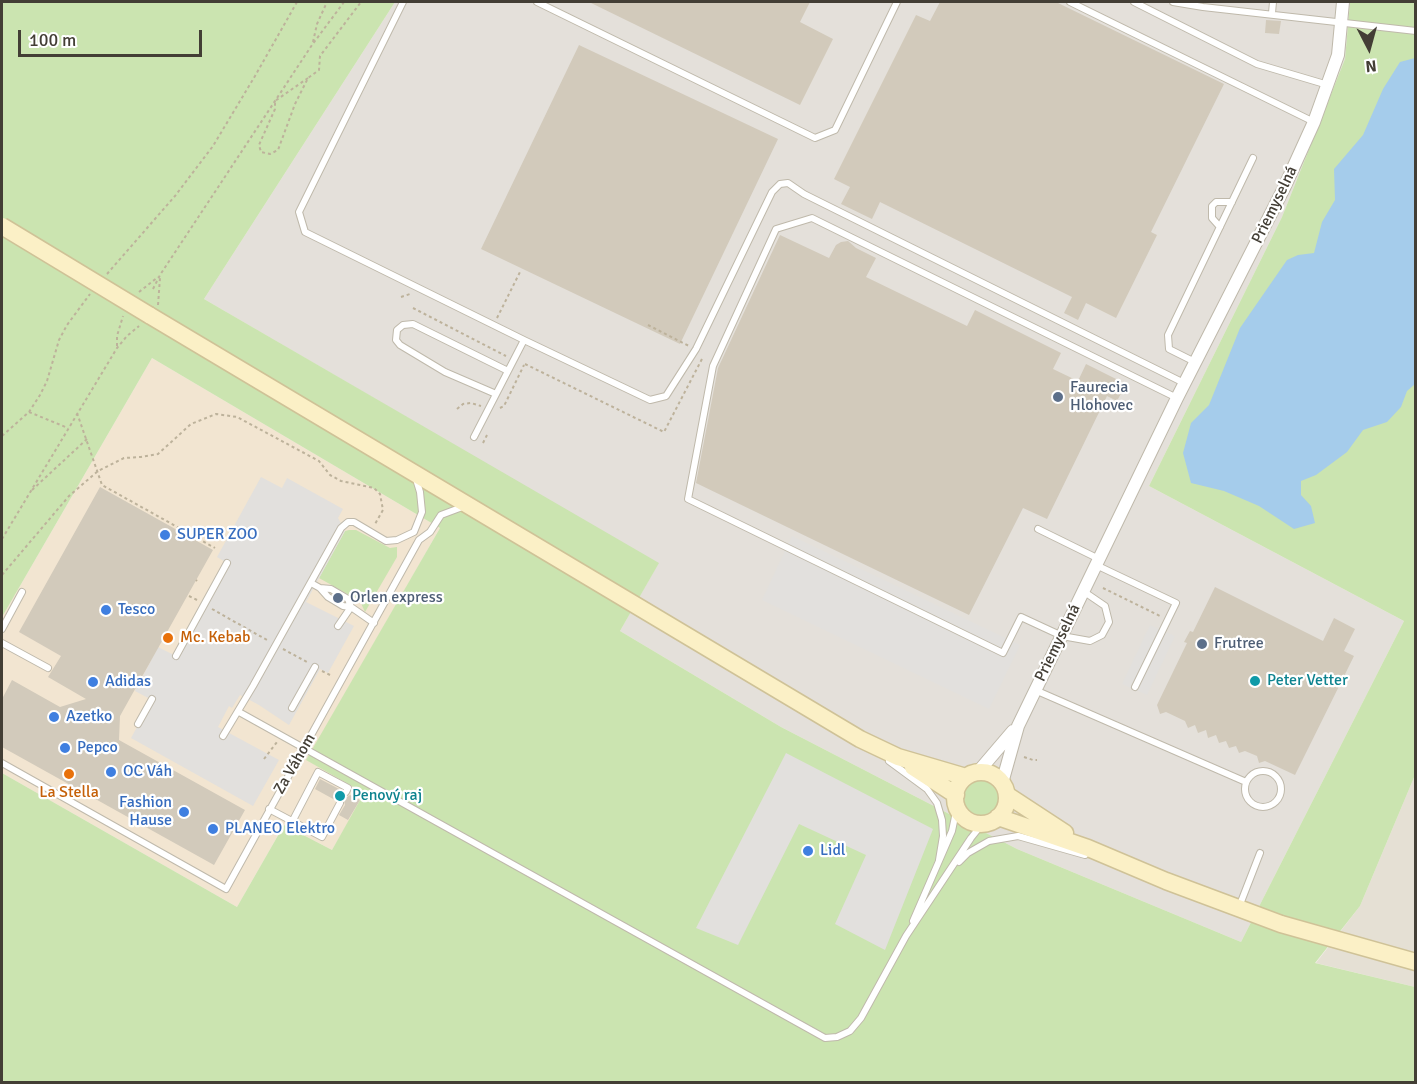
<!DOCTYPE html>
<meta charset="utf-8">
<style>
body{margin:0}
#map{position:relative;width:1417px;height:1084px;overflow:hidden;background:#f1eee5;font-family:Signika,sans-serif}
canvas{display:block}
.frame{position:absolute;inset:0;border:3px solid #433e35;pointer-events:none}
.north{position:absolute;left:1339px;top:18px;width:60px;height:60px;-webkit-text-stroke:4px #fff;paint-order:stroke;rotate:174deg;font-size:16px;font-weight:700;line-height:24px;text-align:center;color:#433e35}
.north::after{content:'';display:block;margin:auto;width:21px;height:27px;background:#433e35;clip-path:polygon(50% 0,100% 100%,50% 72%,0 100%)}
.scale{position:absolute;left:18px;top:30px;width:184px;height:27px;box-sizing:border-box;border:3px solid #433e35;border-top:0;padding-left:8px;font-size:18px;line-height:21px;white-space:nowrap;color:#433e35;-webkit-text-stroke:4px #fff;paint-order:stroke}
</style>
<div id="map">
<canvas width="1417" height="1084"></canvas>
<div class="frame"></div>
<div class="north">N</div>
<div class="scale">100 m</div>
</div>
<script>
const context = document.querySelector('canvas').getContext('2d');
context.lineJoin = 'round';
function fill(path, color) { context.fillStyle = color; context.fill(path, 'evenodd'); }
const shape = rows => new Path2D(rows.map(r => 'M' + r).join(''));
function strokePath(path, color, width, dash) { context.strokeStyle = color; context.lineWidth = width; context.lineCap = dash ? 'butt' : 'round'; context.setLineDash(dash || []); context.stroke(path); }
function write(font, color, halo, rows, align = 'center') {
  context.font = font + ' Signika,sans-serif'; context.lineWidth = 4.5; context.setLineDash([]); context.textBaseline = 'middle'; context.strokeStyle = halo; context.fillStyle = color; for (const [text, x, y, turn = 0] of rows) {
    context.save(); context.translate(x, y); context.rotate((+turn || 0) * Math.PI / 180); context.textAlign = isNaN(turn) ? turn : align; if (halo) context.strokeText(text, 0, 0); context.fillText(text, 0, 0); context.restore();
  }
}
fill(shape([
 [1415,775,1415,987,1316,963,1360,906]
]), '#e5e0d4');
fill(shape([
 [152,358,440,528,307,760,365,793,332,850,284,825,237,907,2,773,2,617]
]), '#f2e5d1');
fill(shape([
 [395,2,1350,2,1345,59,1282,217,1149,486,1404,621,1241,942,1017,849,781,727,620,631,658,564,204,299]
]), '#e4e0da');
fill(shape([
 [2,2,395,2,204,299,659,563,620,631,781,727,1017,849,1241,942,1404,621,1149,486,1282,217,1345,59,1350,2,1415,2,1415,775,1360,906,1315,963,1415,987,1415,1082,2,1082,2,773,237,907,284,825,332,850,364,793,306,760,440,528,152,358,2,617],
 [349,530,356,530,390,548,397,547,397,557,365,612,360,601,319,578,345,531],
 '962 798a19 19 0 1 1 38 0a19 19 0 1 1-38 0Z'
]), '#cbe4b0');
fill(shape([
 [261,477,282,488,287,478,343,509,338,518,345,531,306,602,354,626,328,673,320,669,289,725,259,705,240,695,232,708,229,706,218,727,279,760,253,806,131,738,152,700,135,691,158,647,176,656,227,563,217,557],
 [792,536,1020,645,989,709,762,600],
 [1150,625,1175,636,1147,695,1122,684],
 [786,753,933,829,885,950,835,924,866,855,799,824,738,945,696,928]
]), '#e2e0dd');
fill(shape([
 [1415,58,1415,384,1407,391,1401,407,1387,422,1363,430,1347,452,1316,475,1301,481,1301,495,1311,506,1315,523,1294,529,1259,506,1224,491,1191,483,1183,453,1191,423,1209,405,1240,328,1287,260,1298,255,1314,253,1322,222,1335,200,1334,169,1363,135,1383,89,1400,62]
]), '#a5cceb');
fill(shape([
 [589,2,810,2,800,22,833,39,800,105],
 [940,2,1056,2,1224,84,1151,232,1157,235,1116,318,1086,303,1078,320,1064,313,1072,297,880,202,872,219,841,204,850,187,834,179,916,15,930,21],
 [1266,20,1281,21,1279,34,1265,33],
 [579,45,778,139,680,344,481,249],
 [780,235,829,258,836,245,841,242,848,241,856,248,876,258,866,277,967,326,975,310,1061,353,1053,369,1078,381,1086,364,1126,384,1117,401,1107,396,1047,519,1023,508,969,615,696,483,718,368],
 [100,487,213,550,120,716,119,740,245,810,214,865,2,747,2,699,12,680,60,707,86,699,48,677,61,656,19,632],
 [1215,587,1323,641,1334,618,1355,629,1344,651,1354,656,1295,775,1265,761,1259,763,1257,756,1245,751,1239,753,1236,746,1229,748,1226,741,1219,743,1216,735,1208,738,1206,730,1198,733,1195,725,1188,728,1185,721,1166,712,1160,714,1157,705,1187,643,1184,642,1190,631,1193,632],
 [320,779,341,790,343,796,347,797,350,795,360,800,348,820,339,815,345,805,344,800,339,798,335,800,315,789]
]), '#d2cabb');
const service = shape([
 [403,2,299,212,305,232,524,340,650,400,666,396,696,349,772,192,780,184,788,183,804,194,1184,383],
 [537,2,815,138,835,130,897,2],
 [1070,2,1314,122],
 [1134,2,1257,64,1328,85],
 [1173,2,1203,7,1416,31],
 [1272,13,1273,2],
 [1220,227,1212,218,1212,206,1216,202,1232,202],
 [1195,362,1169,349,1168,335,1253,158],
 [496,394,445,372,400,345,396,340,397,330,403,325,413,324,508,371],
 [474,437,524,340],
 [1038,529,1099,559],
 [1096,565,1176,603,1135,687],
 [311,583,320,588,328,597,343,606,351,607,374,623],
 [320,588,331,589,348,599,351,607],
 [1083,591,1105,606,1109,622,1102,635,1090,641,1062,636,1021,617,1003,653,688,499,713,366,776,229,812,218,1177,398],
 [338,626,351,607],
 [2,629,22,592],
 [2,643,48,668],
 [176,656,227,563],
 [1035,690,1246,782],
 [292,708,315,667],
 [239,712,825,1038,837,1037,850,1031,861,1018,906,936,971,838,983,823],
 [138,724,152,699],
 [223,736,253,686,341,528,348,522,354,522,386,541,397,540,414,532,422,512,420,492,416,479],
 [889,761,927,789,937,803,942,820,943,836,939,860],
 [2,763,226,889,419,540,430,532,441,515,465,506],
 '1245 789a18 18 0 1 1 36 0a18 18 0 1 1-36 0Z',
 [269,809,322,837,340,803],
 [292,822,318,772,348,788,346,792],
 [959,862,968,853,989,841,1018,836,1085,855],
 [1239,907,1260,853],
 [913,921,952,831,957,807]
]);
const minor = shape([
 [978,772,1013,731],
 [1002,783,1018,726,1177,398,1284,188,1314,122,1338,55,1343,2]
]);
const secondary = shape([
 [149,315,860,739,898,757,966,777],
 [913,767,956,795],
 '955 798a26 26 0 1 1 52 0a26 26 0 1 1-52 0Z',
 [1007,795,1065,833],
 [998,817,1088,848,1166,881,1281,924,1416,962]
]);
strokePath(service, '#bfb9ab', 8);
strokePath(minor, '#bfb9ab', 14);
strokePath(secondary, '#cfc297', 19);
strokePath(shape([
 [313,42,317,24,327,2],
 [308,78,275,101,275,109,259,145,261,152,270,154,278,150,295,104,308,78,319,70,320,56,361,2],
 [107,274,175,196,213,146,255,76,297,2],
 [153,289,160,275,312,45,344,2],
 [139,292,158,277],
 [401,297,410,294],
 [158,305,160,278],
 [413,308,506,356],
 [497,318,520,272],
 [648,325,689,346],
 [117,346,117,336,123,316],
 [525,364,664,432,703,357],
 [500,408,504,406,524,365],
 [457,409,463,404,471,403,481,406],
 [29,412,68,428],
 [77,413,102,485,215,548],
 [2,436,29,412,40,395,47,381,59,340,67,325,90,294],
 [483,443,487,435],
 [32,490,87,439],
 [2,539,117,348,127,336,139,326],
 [2,575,69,496,98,471,124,458,141,457,158,454,191,424,216,414,237,417,319,461,330,475,341,481,374,488,380,494,383,510,375,524],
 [196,580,197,581],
 [1103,588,1160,616],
 [189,596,197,600],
 [212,609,267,640],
 [283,649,307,662],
 [322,671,330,675],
 [1024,757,1033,760,1037,760],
 [264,759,277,742]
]), '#bdb29b', 2, [3, 3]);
strokePath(service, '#fff', 6);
strokePath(minor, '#fff', 12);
strokePath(secondary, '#fbf0c6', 16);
const secondaryBridge = shape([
 [2,226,149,315]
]);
strokePath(secondaryBridge, '#cfc297', 19, []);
strokePath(secondaryBridge, '#fbf0c6', 16);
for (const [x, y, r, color] of [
 [1058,397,6,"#5c6f8a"],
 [165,535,6,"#3f7fe0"],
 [338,598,6,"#5c6f8a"],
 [106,610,6,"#3f7fe0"],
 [168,638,6,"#e8710a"],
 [1202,644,6,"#5c6f8a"],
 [1255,681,6,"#0f9aa8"],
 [93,682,6,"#3f7fe0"],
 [54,717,6,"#3f7fe0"],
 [65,748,6,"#3f7fe0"],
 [111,772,6,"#3f7fe0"],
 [69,774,6,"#e8710a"],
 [340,796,6,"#0f9aa8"],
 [184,812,6,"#3f7fe0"],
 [213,829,6,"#3f7fe0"],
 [808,851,6,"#3f7fe0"]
]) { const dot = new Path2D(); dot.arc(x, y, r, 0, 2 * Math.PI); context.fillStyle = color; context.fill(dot); strokePath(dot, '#fff', 2); }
write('16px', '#433e35', '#fff', [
 ["Priemyselná",1275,205,-64],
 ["Priemyselná",1058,643,-64],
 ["Za Váhom",295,764,-60]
]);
write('16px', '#4e5e75', '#fff', [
 ["Faurecia",1070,388],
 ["Hlohovec",1070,406],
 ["Orlen express",350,598],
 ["Frutree",1214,644]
], 'left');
write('16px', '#366cbe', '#fff', [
 ["SUPER ZOO",177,535],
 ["Tesco",118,610],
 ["Adidas",105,682],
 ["Azetko",66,717],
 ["Pepco",77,748],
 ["OC Váh",123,772],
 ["Fashion",172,803,"right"],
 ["Hause",172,821,"right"],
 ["PLANEO Elektro",225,829],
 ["Lidl",820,851]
], 'left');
write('16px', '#c56008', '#fff', [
 ["Mc. Kebab",180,638],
 ["La Stella",69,793,"center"]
], 'left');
write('16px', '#0d838f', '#fff', [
 ["Peter Vetter",1267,681],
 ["Penový raj",352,796]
], 'left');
</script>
